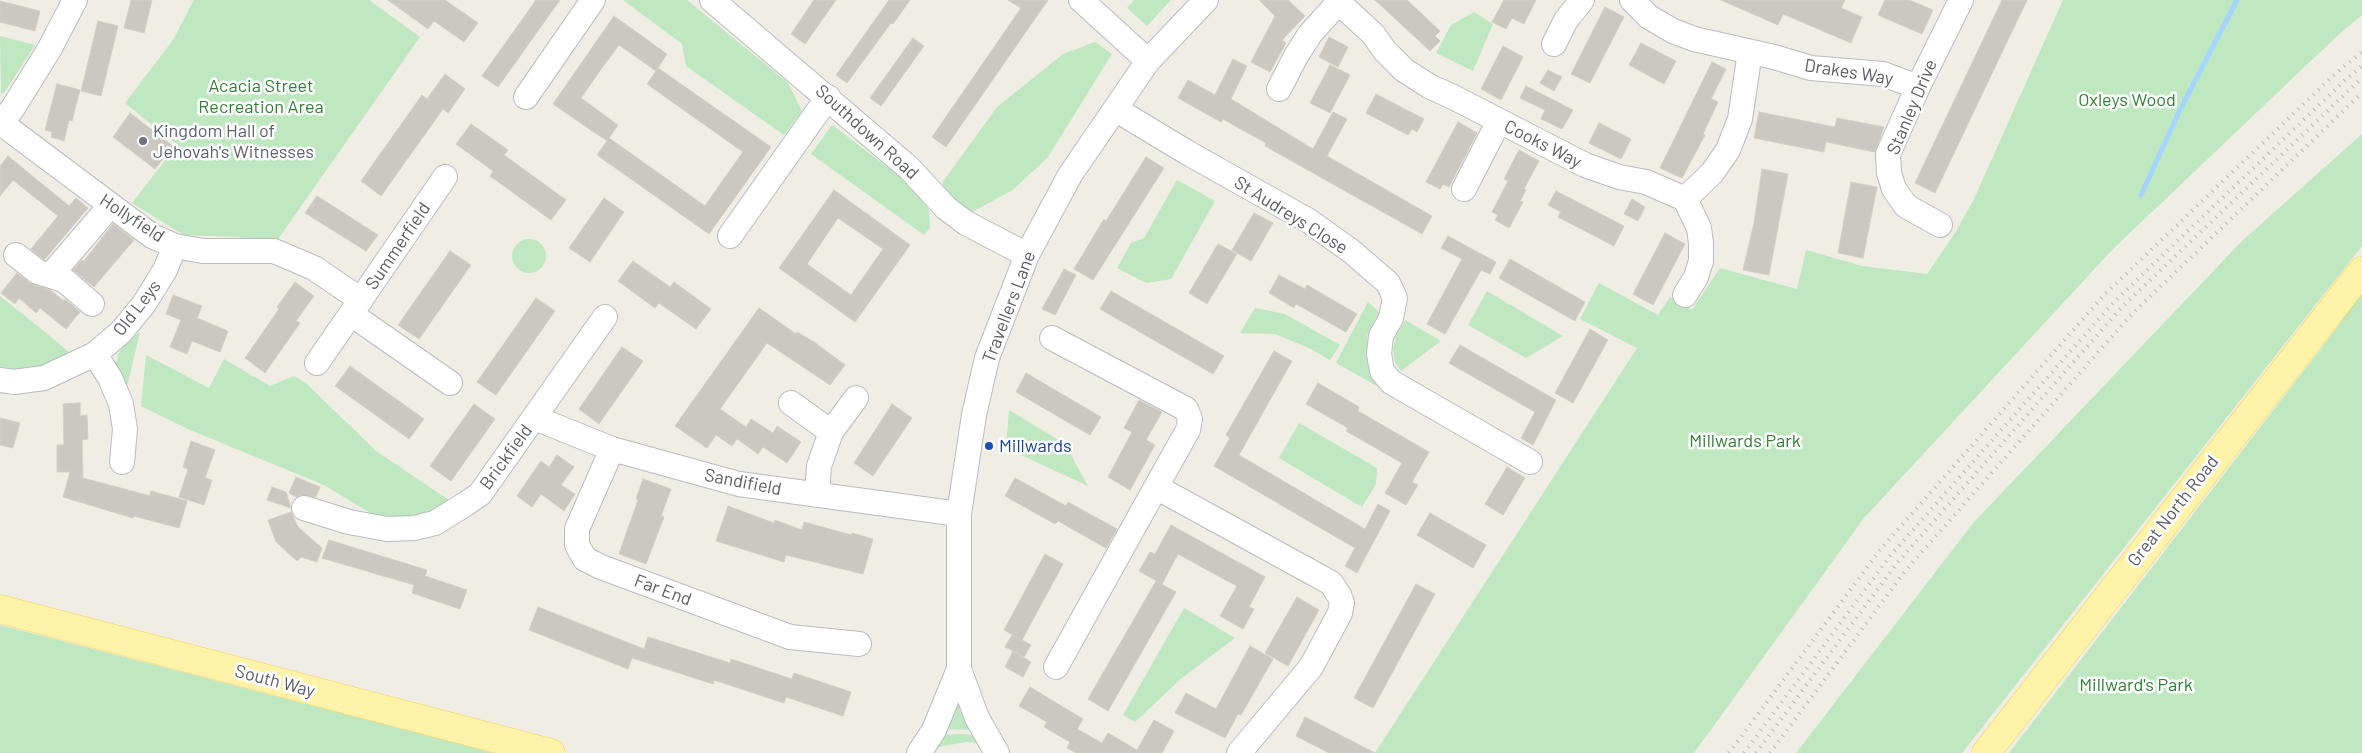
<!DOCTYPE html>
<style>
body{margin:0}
canvas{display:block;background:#efede4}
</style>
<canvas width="2362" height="753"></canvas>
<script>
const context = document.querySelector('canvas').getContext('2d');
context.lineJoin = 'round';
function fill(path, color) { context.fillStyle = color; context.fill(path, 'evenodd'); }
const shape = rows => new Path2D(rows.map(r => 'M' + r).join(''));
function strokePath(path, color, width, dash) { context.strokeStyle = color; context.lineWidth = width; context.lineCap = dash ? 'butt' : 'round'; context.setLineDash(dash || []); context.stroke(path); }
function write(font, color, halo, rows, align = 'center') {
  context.font = font + ' Barlow,sans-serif'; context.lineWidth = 5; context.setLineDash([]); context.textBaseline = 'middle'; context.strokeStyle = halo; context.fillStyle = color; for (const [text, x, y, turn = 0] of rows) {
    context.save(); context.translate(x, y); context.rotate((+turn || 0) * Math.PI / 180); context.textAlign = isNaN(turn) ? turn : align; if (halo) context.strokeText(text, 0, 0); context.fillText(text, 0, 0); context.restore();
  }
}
fill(shape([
 [194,0,369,0,420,37,278,239,184,235,132,203,177,145,125,103,173,40],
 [623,0,687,0,788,83,802,111,784,135,686,66,682,44],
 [1134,0,1171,0,1147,26,1127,8],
 [2063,0,2362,0,2362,15,2336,37,2113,249,1864,518,1694,753,1375,753,1637,348,1580,319,1599,283,1658,315,1670,297,1692,310,1720,268,1797,289,1806,250,1862,266,1927,274,1955,233,1973,201],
 [1474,12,1493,24,1473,71,1436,53,1451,25],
 [0,36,35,45,4,93,1,94],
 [1095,42,1112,54,1048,157,1013,190,970,213,952,202,942,183,997,107,1063,54],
 [832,125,907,182,929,210,930,228,924,235,811,154],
 [2362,134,2362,246,1962,753,1796,753,1974,522,2242,241],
 [1177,180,1215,201,1171,279,1146,283,1117,268,1131,243,1144,238],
 '512 256a17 17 0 1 1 34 0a17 17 0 1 1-34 0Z',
 [2362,285,2362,753,2009,753,2339,325,2334,320],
 [1487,291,1563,336,1526,358,1468,325],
 [0,296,40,328,69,352,45,367,0,373],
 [1368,302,1379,312,1367,336,1367,362,1377,386,1336,363],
 [1255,308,1285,314,1340,345,1330,360,1309,348,1275,334,1240,333],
 [1405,320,1441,341,1401,371,1395,362,1393,350,1396,336],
 [140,332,127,387,121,389,111,365,117,361,118,354,125,343],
 [146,355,209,388,224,359,270,386,294,376,306,383,376,451,449,500,425,516,377,517,324,485,190,430,141,406],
 [1009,410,1065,444,1088,486,1006,448],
 [1299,423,1377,468,1376,484,1362,507,1279,458],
 [1184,608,1235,638,1182,678,1135,722,1123,715],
 [0,625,476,748,492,753,0,753],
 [953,697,963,698,974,730,942,729],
 [962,734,976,735,983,744,966,742,933,748,939,735]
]), '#bfe8c0');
strokePath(shape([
 [2141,195,2180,110,2237,0]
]), '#a4d5ff', 5);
const building = shape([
 [131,0,152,0,144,33,124,28,131,0],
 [388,0,445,0,478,23,464,42,434,21,428,29,388,0],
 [536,0,560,0,498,87,482,76,536,0],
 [814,0,836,0,805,44,791,34,814,0],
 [889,0,910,0,893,24,891,23,847,83,836,75,889,0],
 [1008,0,1048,0,946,147,932,137,1021,8,1008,0],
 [1259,0,1288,0,1305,16,1282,40,1286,43,1270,72,1251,62,1275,16,1259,0],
 [1375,0,1407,0,1440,31,1435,36,1440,41,1430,51,1375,0],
 [1504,0,1536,0,1524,24,1512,18,1506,29,1492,22,1504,0],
 [1721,0,1845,0,1841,8,1862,17,1851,43,1783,14,1778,25,1721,0],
 [1885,0,1909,0,1933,10,1922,34,1878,15,1885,0],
 [2002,0,2027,0,1935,193,1915,183,2002,0],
 [0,1,40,11,35,31,0,22,0,1],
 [1605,7,1624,17,1590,83,1571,74,1605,7],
 [614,16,667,54,656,71,619,45,599,72,581,98,618,125,607,141,553,104,614,16],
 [98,21,118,26,101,96,81,91,98,21],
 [1329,37,1348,47,1338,67,1319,57,1329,37],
 [913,38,924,46,881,106,870,98,913,38],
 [1641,43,1676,61,1664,84,1629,65,1641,43],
 [1503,46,1523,57,1501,100,1481,89,1503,46],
 [1233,59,1247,66,1231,99,1313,149,1333,112,1347,119,1327,156,1432,216,1422,234,1265,146,1266,143,1237,127,1223,119,1221,122,1178,98,1188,80,1215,95,1233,59],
 [1712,62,1726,69,1711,99,1718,102,1703,134,1705,135,1682,178,1660,168,1712,62],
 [1330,65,1350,75,1330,113,1310,103,1330,65],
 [658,68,771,147,709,234,597,155,609,138,705,206,723,180,743,152,647,84,658,68],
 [1548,70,1562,77,1554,91,1540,83,1548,70],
 [445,74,465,89,448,113,443,109,381,196,361,181,422,95,427,99,445,74],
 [57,84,80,90,72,121,69,120,64,141,51,137,52,132,45,130,57,84],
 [1526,86,1573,110,1562,129,1541,119,1545,110,1520,98,1526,86],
 [1376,94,1424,119,1417,132,1412,129,1408,135,1366,113,1376,94],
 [1759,112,1835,127,1837,118,1884,127,1875,152,1826,142,1824,152,1754,138,1759,112],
 [130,113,173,146,155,169,113,137,130,113],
 [1458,122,1477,133,1449,187,1443,184,1440,189,1426,182,1458,122],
 [1599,123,1631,139,1621,159,1589,143,1599,123],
 [471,124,508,150,504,155,566,200,551,220,490,176,493,171,456,144,471,124],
 [1519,150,1539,161,1524,189,1526,190,1520,201,1523,202,1509,228,1495,220,1498,215,1492,212,1508,181,1504,179,1519,150],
 [8,156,69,206,76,198,88,208,44,260,31,249,58,216,13,180,0,196,0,166,8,156],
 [1146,157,1164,168,1093,280,1074,269,1104,219,1106,221,1146,157],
 [1762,169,1788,174,1769,275,1743,270,1754,223,1762,169],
 [1851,182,1877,187,1863,258,1838,253,1851,182],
 [834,190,910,245,855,322,779,268,834,190],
 [838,218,883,249,851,295,807,264,838,218],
 [1556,191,1624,226,1614,246,1558,217,1561,212,1548,205,1556,191],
 [317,196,378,235,366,251,305,213,317,196],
 [604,198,624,212,590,262,569,248,604,198],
 [1632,199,1645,207,1638,221,1624,214,1632,199],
 [1254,213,1273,223,1251,261,1232,250,1254,213],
 [113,224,134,240,94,287,73,270,82,260,84,261,113,224],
 [1665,233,1685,244,1653,305,1633,294,1665,233],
 [1448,236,1496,262,1490,274,1481,270,1445,334,1427,324,1462,259,1441,248,1448,236],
 [1218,244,1237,254,1207,304,1189,293,1218,244],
 [450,251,471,265,419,339,398,325,450,251],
 [1510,259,1585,302,1575,321,1499,278,1510,259],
 [633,261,670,287,674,282,711,309,696,329,659,303,655,308,618,281,633,261],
 [1064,269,1076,275,1055,315,1042,309,1064,269],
 [17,273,30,283,50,290,64,301,65,299,80,312,66,329,40,308,36,313,19,298,15,304,1,293,17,273],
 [1279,275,1305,289,1307,285,1357,314,1346,332,1296,304,1294,308,1269,293,1279,275],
 [295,282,314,296,296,321,300,323,265,373,245,358,279,309,277,307,295,282],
 [1111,291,1224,356,1213,374,1100,309,1111,291],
 [173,295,202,306,197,318,228,331,220,352,192,341,187,354,170,347,181,320,166,314,173,295],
 [536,298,555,311,496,395,477,382,536,298],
 [759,308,796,334,797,332,814,342,845,365,830,385,767,343,720,409,746,427,751,419,773,433,777,426,801,442,787,463,763,447,758,454,737,439,732,446,716,435,707,448,675,426,759,308],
 [1590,329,1608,340,1573,403,1555,393,1590,329],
 [1460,345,1556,400,1533,445,1521,438,1535,412,1449,363,1460,345],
 [622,347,643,361,599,424,579,409,622,347],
 [1274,351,1292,361,1239,455,1365,529,1378,504,1390,511,1357,573,1345,566,1355,548,1214,466,1230,438,1226,435,1274,351],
 [350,366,424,419,409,439,335,386,350,366],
 [1026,373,1101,417,1090,435,1016,392,1026,373],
 [1318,383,1359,407,1358,411,1429,452,1412,482,1418,485,1406,505,1385,493,1402,463,1346,431,1348,428,1306,404,1318,383],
 [1139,400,1162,412,1146,440,1155,445,1130,490,1108,477,1132,432,1124,428,1139,400],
 [80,403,80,416,87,415,88,439,82,440,83,478,150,496,151,491,187,501,179,528,134,516,133,518,63,497,70,472,57,472,57,445,64,445,63,404,80,403],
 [474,404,495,419,451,481,430,466,474,404],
 [892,404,912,418,873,476,854,463,892,404],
 [0,418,20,423,13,448,0,445,0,418],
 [191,441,215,450,205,478,212,480,204,505,179,497,188,469,183,467,191,441],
 [557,455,574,467,561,485,575,494,564,511,541,494,532,507,517,496,541,461,549,467,557,455],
 [1507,467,1525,478,1503,515,1485,504,1507,467],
 [296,477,320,487,316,497,301,495,297,497,289,493,296,477],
 [1015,478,1066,506,1068,502,1117,529,1106,548,1058,521,1055,524,1005,496,1015,478],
 [643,479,671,489,661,516,664,517,646,564,619,554,638,500,636,499,643,479],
 [272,487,286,492,291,508,267,500,272,487],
 [728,506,774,523,775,520,802,530,804,522,851,535,852,533,873,539,863,574,786,555,784,562,716,541,728,506],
 [291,512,298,527,322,548,317,562,301,557,297,561,276,542,268,520,291,512],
 [1430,513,1486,545,1473,568,1417,535,1430,513],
 [1171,525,1265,577,1249,607,1254,609,1243,629,1220,616,1237,586,1220,577,1178,554,1162,584,1139,571,1150,552,1155,554,1171,525],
 [329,540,427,570,425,576,467,590,460,609,412,593,414,585,322,558,329,540],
 [1045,554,1063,564,1022,640,1031,645,1024,657,1013,651,1031,662,1023,677,1005,667,1013,651,1005,647,1012,635,1022,640,1004,630,1045,554],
 [1156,581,1176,592,1108,711,1088,699,1156,581],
 [1416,584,1435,594,1373,708,1354,698,1416,584],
 [1297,597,1319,610,1288,666,1265,653,1297,597],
 [538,607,644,649,648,637,730,663,731,659,792,679,794,673,851,692,843,716,786,697,784,703,714,680,713,684,632,658,628,669,529,630,538,607],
 [1250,646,1273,659,1241,715,1238,714,1225,738,1175,713,1186,693,1216,709,1250,646],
 [1030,687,1083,719,1077,729,1102,743,1108,733,1137,750,1154,720,1174,731,1162,753,1076,753,1067,748,1070,742,1044,727,1047,722,1019,706,1030,687],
 [1305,717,1344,737,1375,753,1329,753,1296,736,1305,717]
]);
fill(building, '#cac8c1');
strokePath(building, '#d5cfc2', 1);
const minor = shape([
 [712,0,909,168,946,208,966,223,1027,255],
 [1081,0,1148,61],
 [1336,0,1373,34,1385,51,1404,70,1429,86,1455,98,1585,165,1619,177,1646,182,1685,199,1699,228,1701,243,1701,261,1696,277,1685,295],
 [1632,0,1649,17,1673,31,1694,39,1774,57,1811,68,1883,74,1918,87],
 [1554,44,1566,20,1582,0],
 [1279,89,1296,56,1310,34,1338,3],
 [526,97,593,0],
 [1115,109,1188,153,1309,221,1351,251,1388,283,1395,298,1391,318,1381,336,1379,354,1382,371,1391,382,1530,462],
 [1,123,152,236,175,246,203,251,274,251,314,268,361,300],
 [0,125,13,108,50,48,75,0],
 [1464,189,1499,121],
 [1685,199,1712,173,1728,150,1740,119,1750,52],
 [1940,225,1906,206,1894,189,1889,173,1888,154,1918,87,1961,0],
 [730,236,828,97],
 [16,255,38,272,64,280,92,304],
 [50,276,110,206],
 [351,314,450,383],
 [1052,338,1186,409,1190,419,1188,430,1156,487,1322,578,1331,583,1339,595,1342,603,1340,613,1311,667,1239,753],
 [95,354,110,378,121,404,125,429,122,462],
 [317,363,445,177],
 [0,380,14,382,44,378,95,354,121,332,144,304,165,270,175,246],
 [791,403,831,432],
 [535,418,612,449,739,484,959,514],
 [612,449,577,529,577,545,585,559,601,567,790,637,859,644],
 [817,494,819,466,831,432,856,398],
 [304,508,349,522,387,529,414,528,435,523,467,503,480,494,605,317],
 [1056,667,1156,487],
 [919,753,934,730,959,669],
 [997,753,977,718,959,669,959,514,974,415,987,358,1027,255,1070,175,1148,61,1206,0]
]);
const major = shape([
 [0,609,551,753],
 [1986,753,2362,271]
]);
strokePath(minor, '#b9bcc1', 26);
strokePath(major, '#facf53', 29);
strokePath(minor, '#fff', 24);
strokePath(major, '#fff3a9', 28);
strokePath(shape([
 [1729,753,1880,550,2104,295,2335,74,2362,52],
 [1744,753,1890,556,2114,302,2345,80,2362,66],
 [1756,753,1898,562,2122,307,2362,78],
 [1770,753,1906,570,2131,315,2362,93]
]), '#b5b6b6', 4, [1, 6]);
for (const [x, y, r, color] of [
 [143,141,5,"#6b7280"],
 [989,446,5,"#1a4fb4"]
]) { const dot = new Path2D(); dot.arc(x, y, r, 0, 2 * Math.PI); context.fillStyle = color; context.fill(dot); strokePath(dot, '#fff', 2); }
write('18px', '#5c6065', '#fff', [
 ["Drakes Way",1849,72,9],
 ["Stanley Drive",1912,107,-67],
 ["Southdown Road",867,132,42],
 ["Cooks Way",1543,144,27],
 ["St Audreys Close",1291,215,32],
 ["Hollyfield",132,218,33],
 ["Summerfield",398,246,-56],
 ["Travellers Lane",1009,307,-69],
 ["Old Leys",137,308,-52],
 ["Brickfield",506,457,-54],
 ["Sandifield",743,482,11],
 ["Great North Road",2173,511,-52],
 ["Far End",663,590,20],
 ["South Way",275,681,15]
]);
write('18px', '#2f8235', '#fff', [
 ["Acacia Street",261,86],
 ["Recreation Area",261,107],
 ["Oxleys Wood",2127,100],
 ["Millwards Park",1745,441],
 ["Millward's Park",2136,685]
]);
write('18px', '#5b616d', '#fff', [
 ["Kingdom Hall of",153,131],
 ["Jehovah's Witnesses",153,152]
], 'left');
write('18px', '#164399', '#fff', [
 ["Millwards",999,446]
], 'left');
</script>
